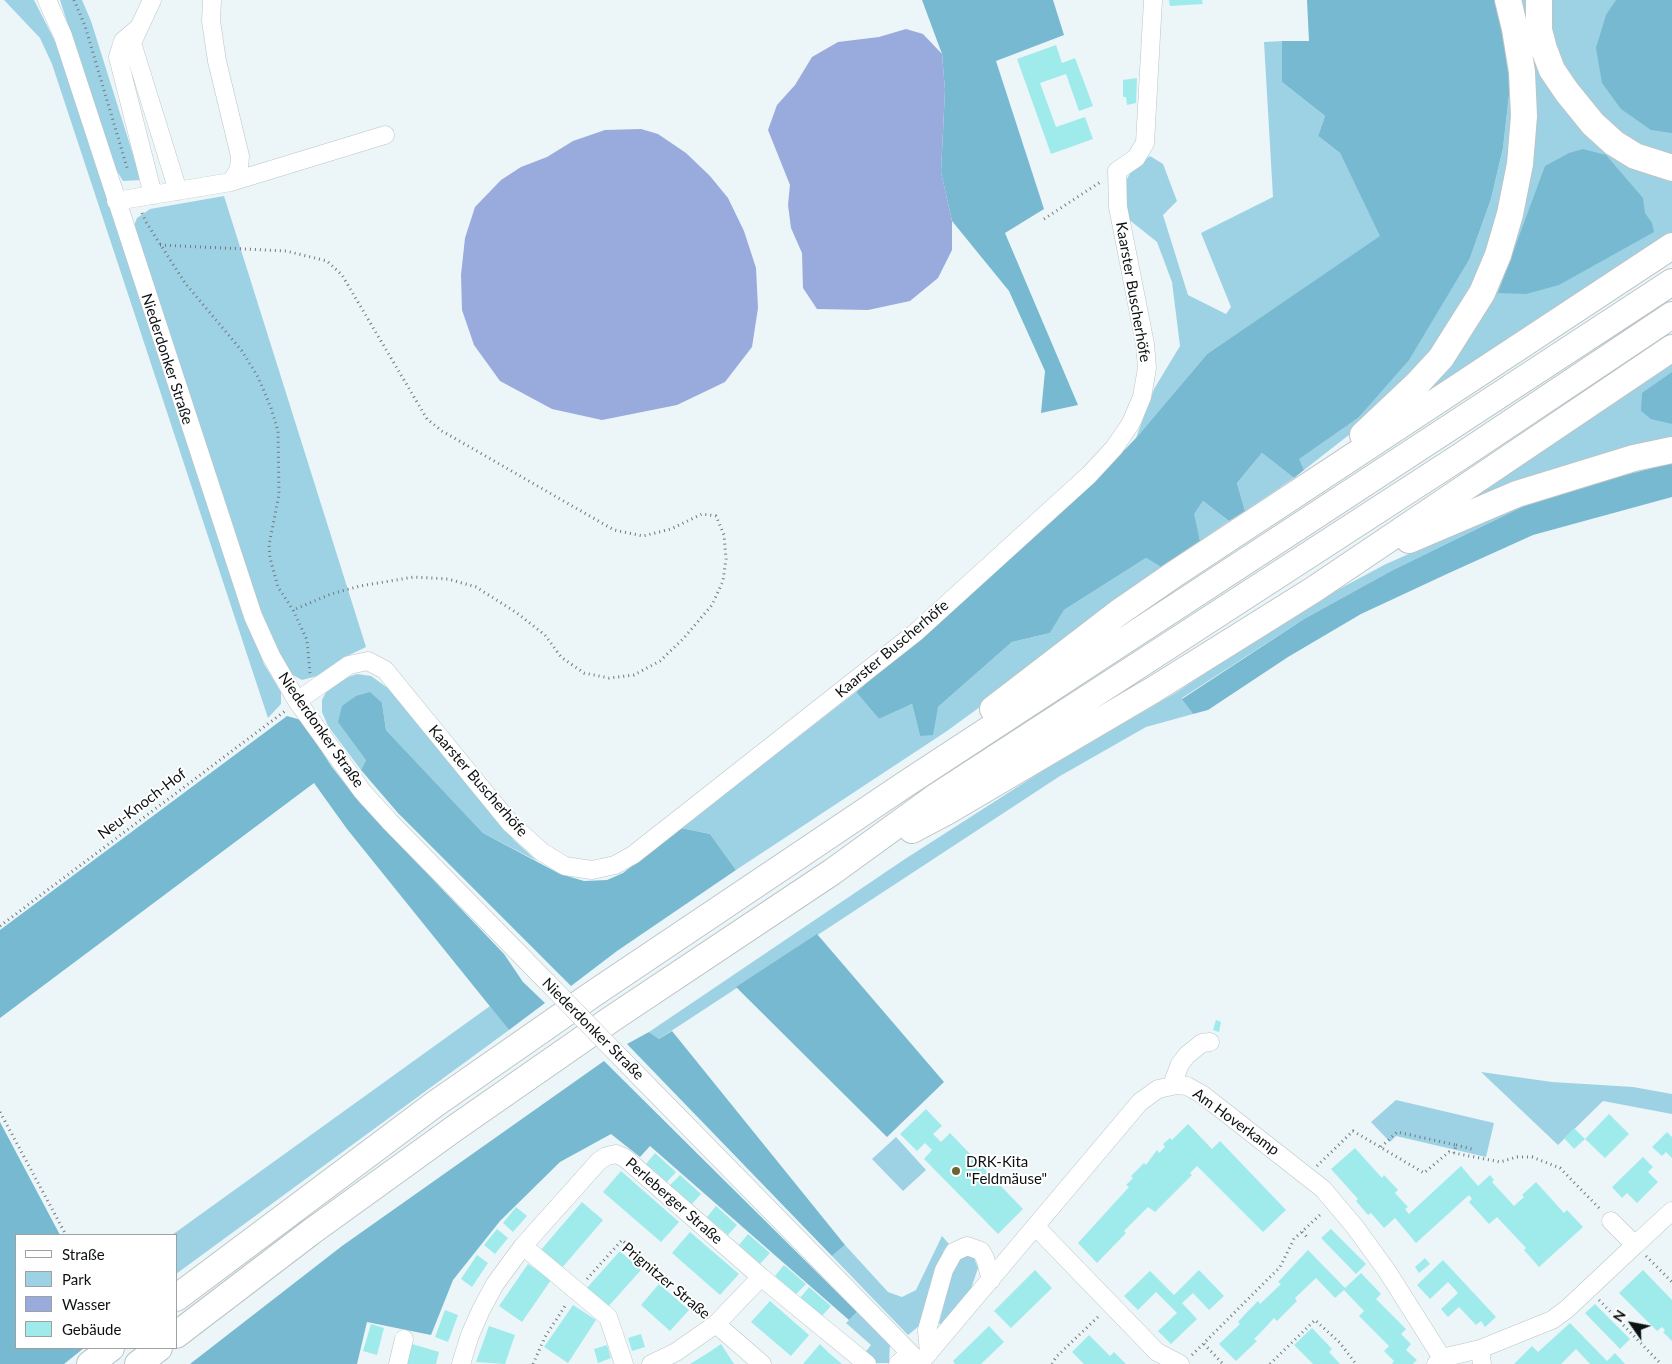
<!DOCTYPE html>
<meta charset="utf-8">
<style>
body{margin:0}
#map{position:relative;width:1672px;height:1364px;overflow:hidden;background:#ecf5f8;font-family:Lato,sans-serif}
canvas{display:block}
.legend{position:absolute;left:15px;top:1234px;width:162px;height:115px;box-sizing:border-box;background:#fff;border:1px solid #9fa0a0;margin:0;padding:6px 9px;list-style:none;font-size:15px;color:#0e1112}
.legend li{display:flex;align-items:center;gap:10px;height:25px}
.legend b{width:25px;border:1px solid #9fa0a0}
.north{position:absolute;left:1607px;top:1299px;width:50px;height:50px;-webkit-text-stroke:4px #fff;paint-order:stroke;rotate:303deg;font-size:14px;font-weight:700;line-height:20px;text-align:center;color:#0e1112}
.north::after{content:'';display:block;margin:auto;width:18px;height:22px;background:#0e1112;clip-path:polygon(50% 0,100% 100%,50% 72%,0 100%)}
</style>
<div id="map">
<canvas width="1672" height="1364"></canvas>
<ul class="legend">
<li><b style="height:6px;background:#fff"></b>Straße</li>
<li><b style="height:14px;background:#9dd2e5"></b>Park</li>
<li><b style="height:14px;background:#99abdc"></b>Wasser</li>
<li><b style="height:14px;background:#9febec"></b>Gebäude</li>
</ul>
<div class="north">N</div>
</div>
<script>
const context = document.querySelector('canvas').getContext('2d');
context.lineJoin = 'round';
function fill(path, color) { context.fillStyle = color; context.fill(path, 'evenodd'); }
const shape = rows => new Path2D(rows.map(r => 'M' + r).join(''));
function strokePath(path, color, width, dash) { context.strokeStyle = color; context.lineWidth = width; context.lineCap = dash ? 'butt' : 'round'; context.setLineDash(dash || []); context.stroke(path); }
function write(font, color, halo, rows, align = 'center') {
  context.font = font + ' Lato,sans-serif'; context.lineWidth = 4; context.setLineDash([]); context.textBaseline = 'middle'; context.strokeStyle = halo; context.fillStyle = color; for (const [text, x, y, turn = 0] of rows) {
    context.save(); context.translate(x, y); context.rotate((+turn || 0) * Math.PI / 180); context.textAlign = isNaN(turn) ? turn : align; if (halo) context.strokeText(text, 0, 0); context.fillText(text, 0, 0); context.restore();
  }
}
fill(shape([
 [4,0,34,0,57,45,246,616,264,664,281,692,281,704,268,718,52,64,40,38],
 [60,0,82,0,91,21,141,180,123,181,112,163],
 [1514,0,1529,0,1546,75,1672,179,1672,233,1422,399,1516,219],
 [1549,0,1672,0,1672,158,1624,137,1602,118,1564,69,1549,23],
 [1282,41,1282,82,1325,116,1318,136,1340,153,1381,236,1207,354,1136,438,1154,389,1180,346,1172,282,1157,242,1127,218,1127,179,1133,168,1150,156,1163,164,1177,201,1163,215,1188,295,1226,314,1231,307,1201,233,1273,197,1264,42],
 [1511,77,1511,147,1493,234,1471,289,1433,350,1354,431,1304,470,1298,459,1358,418,1470,258,1491,199,1503,148],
 [224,196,366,647,343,658,317,676,302,680,291,674,276,654,260,614,133,228,137,218,150,209],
 [1672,364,1672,444,1452,511],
 [1262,453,1294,478,1245,511,1237,483],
 [1203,501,1229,521,1200,541,1193,514],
 [1530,503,1391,571,1304,619,1182,698,1193,714,1146,727,1060,776,659,1039,649,1032,905,859,1047,768,1177,692,1304,608,1384,565,1453,534],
 [1146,558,1161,567,1113,601,1025,674,947,731,736,870,710,834,681,828,856,692,879,719,912,704,920,736,938,707,1012,642,1050,633,1064,610],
 [357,674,371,676,396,694,514,840,537,861,483,833,386,730,382,703,366,760,361,770,328,726,322,712,322,700,326,692,345,678],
 [490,1006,509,1030,176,1274,176,1235,172,1235],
 [1481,1072,1552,1082,1633,1087,1672,1094,1672,1114,1603,1101,1558,1145],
 [1396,1100,1494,1123,1486,1157,1396,1136,1390,1142,1371,1122],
 [896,1137,926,1170,903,1191,872,1159],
 [942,1236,949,1244,944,1250,929,1301,919,1326,908,1335,832,1256,845,1245,888,1292,902,1297,916,1290],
 [968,1254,974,1258,978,1268,971,1289,941,1325,939,1323,955,1261],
 [857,1312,890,1345,889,1363,873,1363,863,1355,871,1345,846,1323]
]), '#9dd2e5');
fill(shape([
 [922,0,1053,0,1064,35,996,61,1044,209,1005,233,1078,405,1041,413,1045,371,1009,291,952,221,941,172,945,90,942,54],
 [1307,0,1496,0,1505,36,1511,77,1503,148,1491,199,1470,258,1409,360,1358,418,1299,459,1304,470,1294,478,1262,453,1237,483,1245,511,1229,521,1203,501,1194,514,1200,541,1161,567,1146,558,1064,610,1050,633,1012,642,938,707,933,735,920,736,912,704,879,719,856,692,919,639,1110,465,1136,438,1207,354,1380,236,1340,153,1318,136,1325,116,1282,82,1282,41,1309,41],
 [1616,0,1672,0,1672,133,1651,130,1621,109,1602,83,1596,48,1606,15],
 [1583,149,1606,155,1643,198,1645,213,1652,223,1654,232,1559,285,1526,294,1498,293,1545,166,1569,153],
 [1672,372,1672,424,1651,419,1641,411,1642,393],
 [1672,463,1672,497,1533,535,1449,573,1361,614,1288,657,1208,710,1193,714,1182,699,1304,619,1391,571,1530,503,1598,482],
 [370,692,382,703,386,730,483,833,560,874,584,881,607,880,623,873,681,828,710,834,736,870,617,951,571,986,398,813,361,770,366,760,338,722,342,706,356,696],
 [287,716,301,720,332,767,360,803,504,954,523,982,545,1003,509,1030,347,829,314,783,0,1018,0,930],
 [817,934,944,1082,887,1137,736,987],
 [672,1031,845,1245,832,1256,627,1044,649,1032,659,1039],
 [604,1061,857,1312,849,1320,650,1146,640,1157,611,1134,560,1162,500,1221,453,1280,431,1335,367,1322,357,1364,190,1364,342,1246],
 [0,1122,60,1235,16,1235,16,1348,84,1348,64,1364,0,1364]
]), '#77b9d0');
fill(shape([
 [906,29,923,34,942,54,945,90,941,172,952,221,952,250,938,278,910,301,868,310,817,309,803,288,802,253,791,228,788,205,790,185,768,130,777,105,795,85,812,57,838,42,879,37],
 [641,129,658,134,686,153,710,176,728,198,744,231,756,268,758,308,752,347,725,382,677,405,602,420,552,409,500,381,474,345,462,310,461,275,465,238,475,207,501,180,521,167,547,157,573,141,605,130]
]), '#99abdc');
fill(shape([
 [1169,0,1202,0,1203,4,1170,6],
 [1056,45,1062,63,1075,58,1093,106,1079,111,1066,74,1040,83,1056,127,1085,117,1093,139,1051,154,1017,59],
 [1137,78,1136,103,1127,105,1126,97,1123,97,1123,80],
 [1216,1020,1221,1022,1219,1032,1213,1030],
 [926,1109,942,1126,933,1134,941,1142,950,1133,1023,1209,998,1234,924,1159,932,1150,925,1143,917,1151,900,1134],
 [1609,1114,1629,1134,1605,1158,1585,1139],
 [1188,1124,1212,1149,1220,1141,1286,1210,1263,1232,1197,1166,1190,1173,1192,1175,1155,1212,1148,1207,1124,1231,1126,1233,1097,1263,1078,1243,1129,1187,1126,1185,1133,1178,1131,1176,1144,1163,1146,1165,1157,1150,1159,1153,1165,1147,1163,1144,1170,1138,1172,1140],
 [1574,1128,1585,1139,1574,1149,1564,1138],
 [1667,1132,1672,1137,1672,1158,1666,1152,1662,1156,1652,1147],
 [1355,1148,1382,1178,1384,1175,1398,1190,1395,1193,1408,1207,1405,1209,1409,1214,1461,1166,1478,1186,1490,1175,1494,1180,1492,1182,1514,1206,1524,1197,1522,1195,1536,1182,1564,1213,1567,1210,1583,1227,1539,1267,1524,1250,1526,1248,1497,1217,1489,1224,1469,1202,1472,1199,1469,1195,1416,1243,1395,1218,1384,1228,1371,1213,1368,1215,1356,1201,1358,1199,1331,1169],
 [655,1153,676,1172,667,1182,646,1164],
 [1643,1157,1653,1167,1648,1172,1658,1182,1637,1203,1627,1193,1622,1198,1612,1187],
 [621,1171,679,1222,661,1242,603,1192],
 [680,1175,701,1194,692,1204,670,1185],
 [582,1202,603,1220,561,1269,540,1251],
 [716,1206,737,1225,728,1235,707,1217],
 [516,1207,527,1216,513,1232,503,1223],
 [497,1229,508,1238,495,1254,484,1245],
 [1331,1229,1366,1264,1356,1274,1321,1238],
 [690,1232,739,1274,720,1295,672,1253],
 [748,1234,770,1253,760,1264,739,1245],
 [1308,1250,1345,1288,1361,1273,1381,1294,1376,1299,1406,1329,1401,1334,1411,1344,1406,1350,1417,1360,1413,1364,1392,1364,1394,1361,1384,1351,1389,1346,1359,1316,1364,1311,1344,1290,1335,1298,1316,1278,1295,1298,1297,1301,1277,1321,1274,1318,1264,1329,1254,1339,1257,1341,1236,1361,1219,1344,1240,1324,1238,1322,1248,1311,1258,1301,1260,1304,1281,1284,1278,1282],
 [620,1251,641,1270,606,1309,585,1290],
 [477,1255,488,1263,472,1287,461,1279],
 [1425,1258,1430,1264,1419,1273,1415,1267],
 [1443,1260,1496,1317,1485,1327,1481,1321,1476,1325,1459,1307,1448,1317,1441,1309,1458,1293,1448,1282,1430,1299,1417,1285],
 [528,1264,551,1280,522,1322,499,1306],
 [784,1265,806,1284,796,1294,775,1276],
 [1035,1270,1052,1288,1011,1328,994,1311],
 [1199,1270,1224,1296,1209,1310,1193,1293,1182,1303,1197,1319,1171,1344,1158,1331,1177,1313,1156,1292,1138,1310,1124,1296,1150,1271,1174,1295],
 [1643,1270,1672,1300,1672,1341,1663,1332,1665,1330,1662,1327,1657,1331,1619,1293],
 [659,1284,689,1310,670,1331,641,1305],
 [809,1287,831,1306,821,1317,800,1298],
 [770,1301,809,1335,791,1356,751,1322],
 [1595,1304,1630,1339,1620,1349,1585,1313],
 [573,1305,596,1320,568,1363,544,1347],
 [445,1310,458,1315,448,1342,435,1337],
 [1570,1323,1607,1361,1615,1353,1625,1364,1590,1364,1576,1349,1561,1364,1514,1364,1532,1346,1538,1352],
 [371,1324,384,1328,377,1355,363,1351],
 [489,1326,515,1335,505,1364,476,1362],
 [989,1326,1004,1342,981,1364,955,1364,953,1361],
 [1312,1328,1332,1349,1329,1352,1340,1364,1313,1364,1294,1345],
 [641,1334,645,1347,632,1351,628,1338],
 [1089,1335,1110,1356,1114,1352,1126,1364,1084,1364,1072,1352],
 [412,1344,439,1352,436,1364,406,1364],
 [721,1344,734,1364,690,1364,711,1351],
 [820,1344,829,1353,842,1364,803,1364],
 [607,1345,611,1358,598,1363,594,1349]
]), '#9febec');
const minor = shape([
 [47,0,63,36,253,616,271,656,297,701,362,791,390,822,547,982],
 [152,0,132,43,178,191],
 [212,0,211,21,217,61,240,156,239,169,231,182],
 [137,29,123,41,118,57,153,195],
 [116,201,231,182,385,135],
 [297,701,349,665,368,661,385,670,510,823,542,852,565,866,592,870,615,865,633,855,915,633,1089,475,1114,448,1131,423,1142,397,1147,368,1145,344,1118,207,1117,171,1136,158,1145,143,1153,0],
 [615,1052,921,1364],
 [1172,1085,1180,1064,1187,1055,1202,1043,1210,1042],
 [1036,1227,1157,1352,1180,1364],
 [1635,1245,1672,1211],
 [523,1246,608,1317,624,1364],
 [716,1324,762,1364],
 [1480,1349,1552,1320,1567,1309,1635,1245,1611,1221],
 [929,1353,927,1330,944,1270,954,1252,967,1246,981,1251,985,1258,991,1280],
 [1442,1358,1480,1349,1482,1364],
 [920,1363,1140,1102,1158,1089,1177,1085,1187,1086,1203,1095,1323,1189,1355,1227,1387,1271,1442,1358,1436,1364],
 [398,1364,404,1339],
 [461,1364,470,1335,481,1310,495,1284,523,1246,599,1161,607,1156,616,1154,625,1158,761,1277,867,1364],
 [651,1364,676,1352,716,1324,761,1277],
 [898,1364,910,1353]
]);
const highway = shape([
 [1539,0,1539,30,1544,49,1552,70,1567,92,1593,124,1614,143,1635,156,1672,168],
 [1363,435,1416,385,1441,358,1482,293,1498,255,1510,214,1520,164,1524,116,1522,72,1515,29,1508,0],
 [1409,540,1517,494,1634,458,1672,450],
 [993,709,1118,613,1173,575,1672,246],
 [912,830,946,812,1153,690,1313,590,1672,348],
 [176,1298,435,1104,593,994,907,783,1672,282],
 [176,1335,311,1232,455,1128,613,1018,832,872,934,798,1461,456,1672,315],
 [90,1364,111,1348],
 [138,1364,159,1348]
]);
strokePath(minor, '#bbc4c7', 19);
strokePath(highway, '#bbc4c7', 28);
strokePath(shape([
 [74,0,85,26,128,171],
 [142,213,146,222,185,283,242,351,258,377,271,408,278,431,279,495,269,545,270,558,278,587,293,610,307,640,310,673],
 [1044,219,1102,181],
 [160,245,286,251,327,261,342,275,427,419,442,431,614,530,643,536,671,529,702,514,716,516,724,535,726,559,723,581,712,605,683,639,660,661,634,675,609,678,584,673,561,657,545,635,517,613,476,587,448,579,414,577,360,586,331,594,293,610],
 [0,926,285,711],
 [0,1112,66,1235],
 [1456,1145,1475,1150],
 [1381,1147,1397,1132,1456,1145,1454,1153],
 [1317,1166,1353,1131,1424,1173,1449,1152,1500,1162,1517,1157,1532,1157,1560,1168,1601,1210],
 [1302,1232,1308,1238],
 [1646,1256,1672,1282],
 [587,1279,622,1240,705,1314],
 [1599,1300,1661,1364],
 [1204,1344,1223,1364],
 [1192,1355,1280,1267,1294,1239,1322,1213],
 [533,1364,545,1337,567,1303],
 [1052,1364,1056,1357,1100,1315],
 [1270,1364,1315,1320,1340,1343,1356,1364]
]), '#72787a', 3, [1, 4]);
strokePath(minor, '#fff', 18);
strokePath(highway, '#fff', 26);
const minorBridge = shape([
 [547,982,615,1052]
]);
strokePath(minorBridge, '#bbc4c7', 19, []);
strokePath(minorBridge, '#fff', 18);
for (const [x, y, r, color] of [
 [956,1171,5,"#6b6531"]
]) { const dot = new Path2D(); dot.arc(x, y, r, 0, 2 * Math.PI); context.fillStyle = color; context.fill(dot); strokePath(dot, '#fff', 2); }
write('15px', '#0e1112', '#fff', [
 ["Kaarster Buscherhöfe",1133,292,80],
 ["Niederdonker Straße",167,359,72],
 ["Kaarster Buscherhöfe",892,649,-40],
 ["Niederdonker Straße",321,730,55],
 ["Kaarster Buscherhöfe",478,781,49],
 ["Neu-Knoch-Hof",142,804,-37],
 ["Niederdonker Straße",593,1029,45],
 ["Am Hoverkamp",1236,1122,36],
 ["Perleberger Straße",674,1201,41],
 ["Prignitzer Straße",666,1281,40]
]);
write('15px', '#0e1112', '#fff', [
 ["DRK-Kita",966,1162],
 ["\"Feldmäuse\"",966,1179]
], 'left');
</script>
